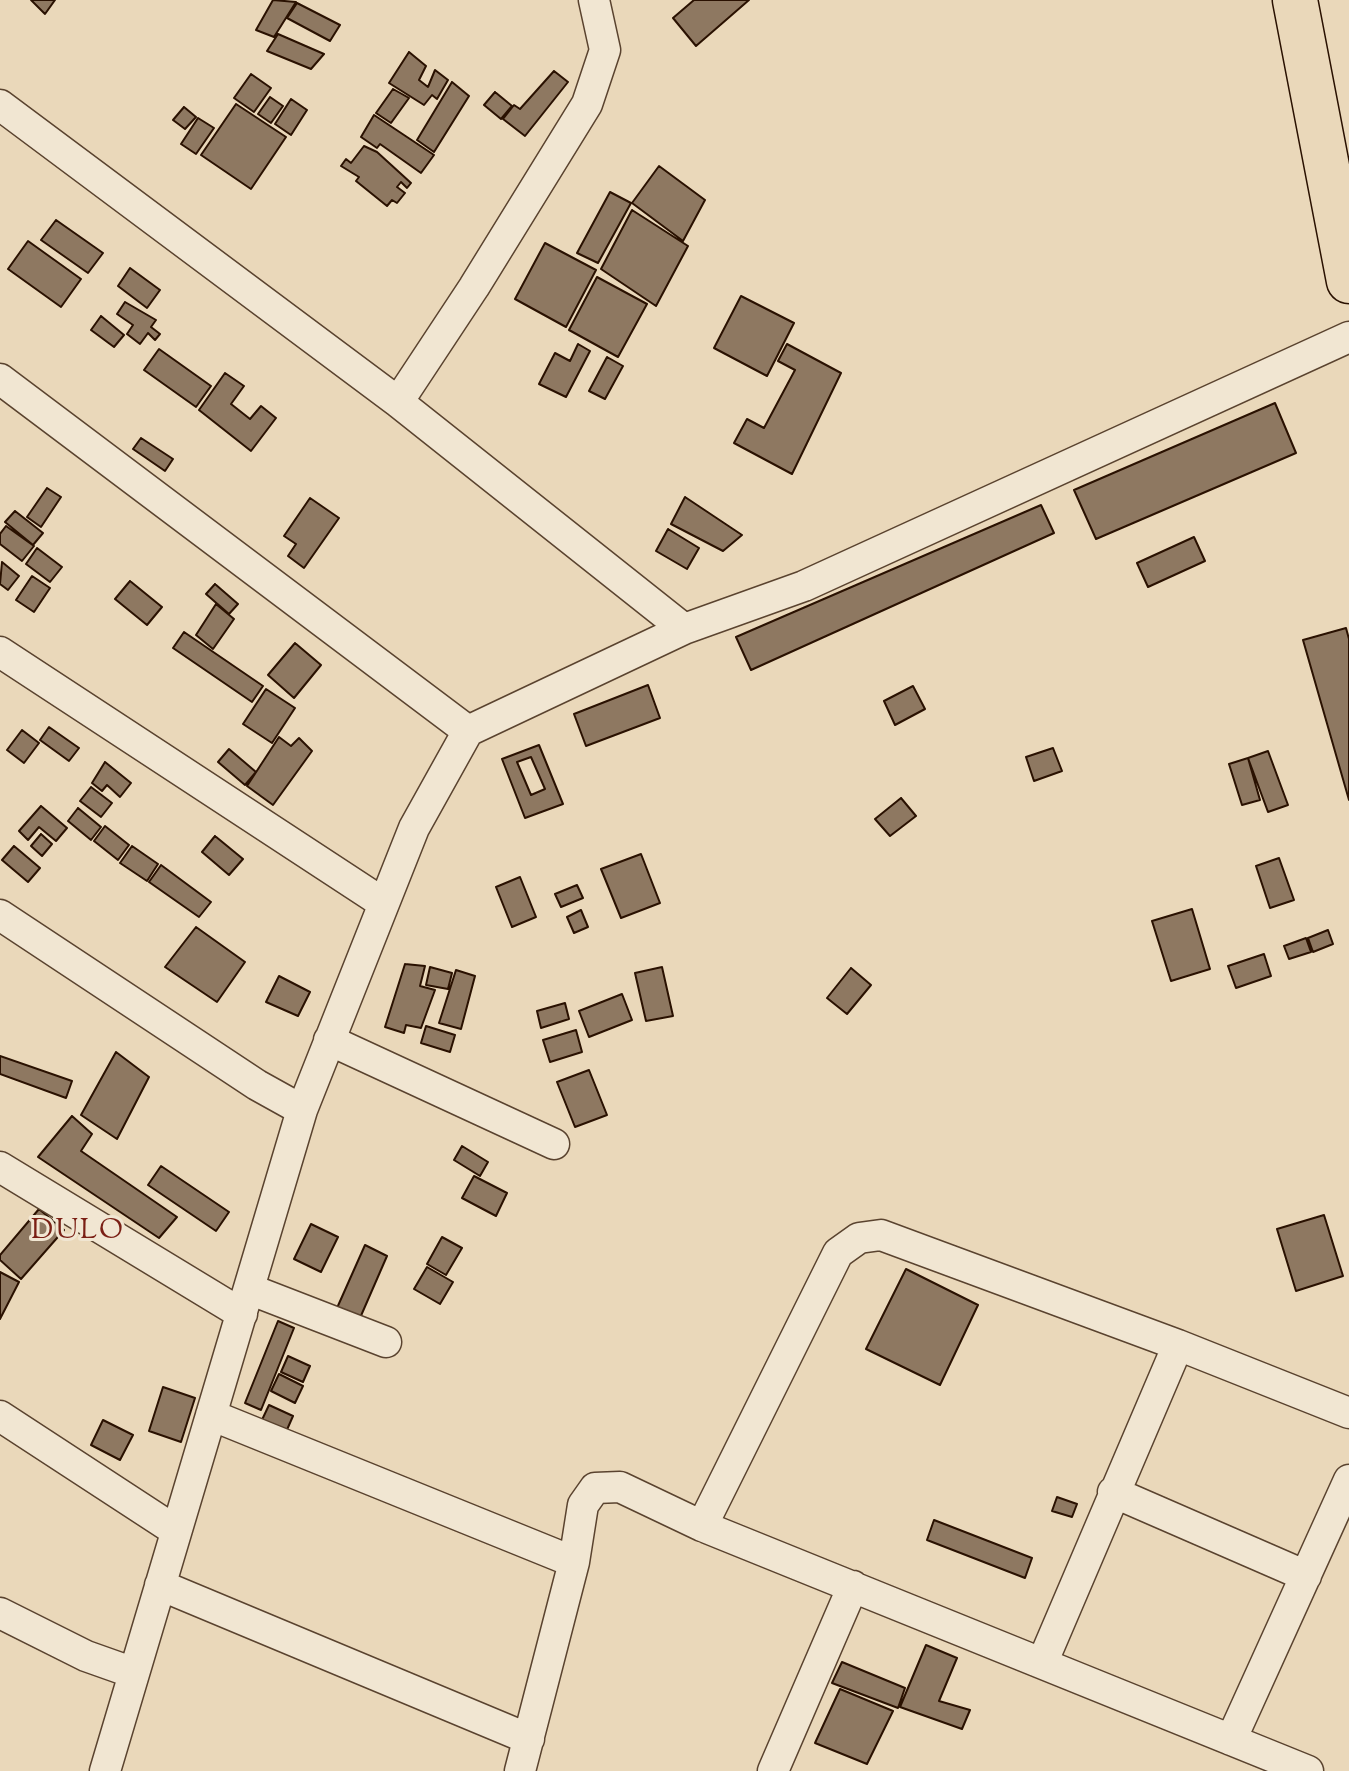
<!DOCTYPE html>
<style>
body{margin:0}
canvas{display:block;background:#ead8ba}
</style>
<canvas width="1349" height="1771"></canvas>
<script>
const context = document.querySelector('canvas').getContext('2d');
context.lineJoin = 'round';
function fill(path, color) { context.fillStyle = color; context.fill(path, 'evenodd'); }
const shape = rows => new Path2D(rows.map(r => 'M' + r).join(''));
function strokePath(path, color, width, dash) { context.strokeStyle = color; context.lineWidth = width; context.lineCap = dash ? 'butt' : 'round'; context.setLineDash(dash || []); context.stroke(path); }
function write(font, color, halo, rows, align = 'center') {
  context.font = font + ' "Sorts Mill Goudy",serif'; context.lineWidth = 6; context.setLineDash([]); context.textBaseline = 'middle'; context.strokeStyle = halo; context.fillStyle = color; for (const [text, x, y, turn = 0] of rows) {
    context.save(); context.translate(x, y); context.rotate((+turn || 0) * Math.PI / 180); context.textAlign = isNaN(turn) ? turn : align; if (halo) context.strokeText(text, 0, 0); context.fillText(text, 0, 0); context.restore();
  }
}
const building = shape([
 [31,0,55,0,45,14,31,0],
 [273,0,296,2,274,37,256,30,273,0],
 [694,0,749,0,696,46,673,18,694,0],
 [297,3,340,25,330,41,287,18,297,3],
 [278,34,324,54,311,69,267,51,278,34],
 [409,52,426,66,419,80,428,87,435,70,448,80,437,99,432,95,424,105,389,83,409,52],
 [554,71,568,82,525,136,503,119,514,105,520,109,554,71],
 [251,74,271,88,254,112,234,98,251,74],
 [452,82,469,96,434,152,417,140,452,82],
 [393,89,409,98,391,123,376,113,393,89],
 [495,92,512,106,501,119,484,105,495,92],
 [270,97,283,106,271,123,258,114,270,97],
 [291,99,307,110,291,135,275,124,291,99],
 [236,104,286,137,251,189,201,155,236,104],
 [184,107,196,117,185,129,173,120,184,107],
 [374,115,434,155,421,173,380,144,377,148,361,137,374,115],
 [198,118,214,128,196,154,181,144,198,118],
 [364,146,377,152,411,183,407,188,401,182,397,187,405,193,397,203,392,200,387,206,356,181,359,177,341,166,346,159,351,163,364,146],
 [659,166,705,200,683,241,632,203,659,166],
 [610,192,631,203,598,263,577,253,610,192],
 [632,210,688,246,656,306,601,269,632,210],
 [56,220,103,253,88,273,41,240,56,220],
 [28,241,81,279,61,307,8,269,28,241],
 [545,243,596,270,566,327,515,299,545,243],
 [130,268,160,290,147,308,118,286,130,268],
 [597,277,647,304,618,357,569,330,597,277],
 [741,296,794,323,767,376,714,348,741,296],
 [125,302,156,320,151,327,160,334,155,340,148,333,140,344,127,334,133,325,117,314,125,302],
 [101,316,124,335,114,347,91,330,101,316],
 [578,344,590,351,566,397,539,384,555,353,570,361,578,344],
 [787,344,841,373,792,474,734,443,747,419,764,428,795,370,778,361,787,344],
 [159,349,211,386,196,407,144,370,159,349],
 [607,357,623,366,605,399,589,391,607,357],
 [225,373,244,386,231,404,250,419,261,406,276,418,251,451,199,410,225,373],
 [1275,403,1296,453,1096,539,1074,490,1275,403],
 [141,438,173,459,165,471,133,449,141,438],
 [47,488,61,497,41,527,27,517,47,488],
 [685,497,742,535,723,551,671,524,685,497],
 [310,498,339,518,304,568,288,556,296,544,284,536,310,498],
 [1041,505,1054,533,751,670,736,637,1041,505],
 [15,511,43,533,33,545,5,522,15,511],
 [6,526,34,546,22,561,0,544,0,534,6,526],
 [668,529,699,548,687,569,656,551,668,529],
 [1194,537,1205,561,1148,587,1137,563,1194,537],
 [37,548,62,567,50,582,26,564,37,548],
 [2,562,19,576,8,590,0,584,2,562],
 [32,576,50,588,34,612,16,600,32,576],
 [130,581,162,607,147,625,115,599,130,581],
 [215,584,238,604,229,614,206,594,215,584],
 [216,604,234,619,213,649,196,635,216,604],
 [1346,628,1349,639,1349,800,1303,640,1346,628],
 [184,632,263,686,252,702,173,648,184,632],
 [295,643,321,665,294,698,268,675,295,643],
 [648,685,660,718,586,746,574,714,648,685],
 [913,686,925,709,895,725,884,701,913,686],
 [266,689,295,708,272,743,243,724,266,689],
 [49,727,79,748,69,761,40,740,49,727],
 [22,730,39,743,24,763,7,750,22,730],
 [279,737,291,746,299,738,312,751,273,805,247,786,279,737],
 [539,745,563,804,525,818,502,759,539,745],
 [531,757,545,789,531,795,517,762,531,757],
 [1053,748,1062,771,1034,781,1026,757,1053,748],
 [229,749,256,772,245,785,218,762,229,749],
 [1268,751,1288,805,1268,812,1248,758,1268,751],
 [1248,758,1260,800,1242,805,1229,764,1248,758],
 [105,762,131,783,120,797,107,785,102,791,92,783,105,762],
 [91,787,112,803,101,817,80,801,91,787],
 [901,798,916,816,890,836,875,819,901,798],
 [41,806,67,828,56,841,39,827,28,840,19,831,41,806],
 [78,808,101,827,91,840,68,821,78,808],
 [105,826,129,845,118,860,94,841,105,826],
 [41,834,52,844,42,856,31,846,41,834],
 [215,836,243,859,229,875,202,852,215,836],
 [14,846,40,868,28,882,2,860,14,846],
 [132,846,158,864,147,881,120,863,132,846],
 [641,854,660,903,621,918,601,869,641,854],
 [1279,858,1294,900,1270,908,1256,866,1279,858],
 [161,865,211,902,199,917,149,882,161,865],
 [520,877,536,917,512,927,496,887,520,877],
 [577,885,583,898,561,907,555,894,577,885],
 [1192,909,1210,969,1171,981,1152,921,1192,909],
 [581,910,588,927,574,933,567,917,581,910],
 [196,927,245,962,217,1002,165,967,196,927],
 [1328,930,1333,944,1313,952,1308,938,1328,930],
 [1306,938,1311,952,1289,959,1284,946,1306,938],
 [1264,954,1271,976,1236,988,1228,966,1264,954],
 [405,964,425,966,420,986,435,990,421,1028,406,1025,404,1033,385,1027,405,964],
 [430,967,452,973,448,989,426,985,430,967],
 [662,967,673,1016,646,1021,635,973,662,967],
 [851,968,871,985,847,1014,827,998,851,968],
 [456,970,475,976,461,1029,439,1023,456,970],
 [279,976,310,992,298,1016,266,1002,279,976],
 [622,994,632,1020,589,1037,579,1011,622,994],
 [565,1003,569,1019,541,1028,537,1011,565,1003],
 [426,1026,455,1035,450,1052,421,1043,426,1026],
 [576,1030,582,1052,550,1062,543,1040,576,1030],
 [116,1052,149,1077,117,1139,81,1115,116,1052],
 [0,1056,72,1081,66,1098,0,1074,0,1056],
 [589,1070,607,1115,575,1127,557,1082,589,1070],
 [72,1116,92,1134,81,1151,177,1217,159,1238,38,1157,72,1116],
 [462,1146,488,1162,480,1176,454,1160,462,1146],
 [161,1166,229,1212,216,1231,148,1185,161,1166],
 [474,1176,507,1193,496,1216,462,1198,474,1176],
 [39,1209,64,1230,21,1279,0,1260,0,1255,39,1209],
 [1324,1215,1343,1276,1296,1291,1277,1229,1324,1215],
 [311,1224,338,1237,321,1272,294,1259,311,1224],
 [442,1237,462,1248,446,1275,427,1264,442,1237],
 [365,1245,387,1256,360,1318,337,1308,365,1245],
 [427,1267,453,1282,440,1304,414,1289,427,1267],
 [906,1269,978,1305,940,1385,866,1349,906,1269],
 [0,1272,19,1282,0,1319,0,1272],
 [278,1321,294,1328,261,1410,245,1403,278,1321],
 [288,1356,310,1366,303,1382,281,1372,288,1356],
 [279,1374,303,1386,295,1403,271,1391,279,1374],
 [163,1387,195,1398,181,1442,149,1431,163,1387],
 [269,1405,293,1416,286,1432,261,1422,269,1405],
 [103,1420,133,1435,120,1460,91,1445,103,1420],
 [1057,1497,1077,1504,1072,1517,1052,1511,1057,1497],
 [934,1520,1032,1558,1025,1578,927,1540,934,1520],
 [926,1645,957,1658,939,1701,970,1710,962,1729,900,1707,926,1645],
 [842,1662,905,1688,898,1708,832,1683,842,1662],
 [840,1689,893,1711,867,1764,815,1743,840,1689]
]);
fill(building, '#8e7861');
strokePath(building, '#2a1101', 2);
const minor = shape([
 [0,105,398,402,684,629],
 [0,379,468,731],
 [398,402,474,287,587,104,605,50,594,0],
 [0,652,383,903],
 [0,915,257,1085,302,1110],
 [329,1040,554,1144],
 [0,1167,242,1314],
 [249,1289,386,1342],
 [211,1415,574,1562],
 [0,1416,176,1531],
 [1113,1492,1306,1576],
 [702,1526,838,1253,859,1238,881,1235,1178,1345],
 [160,1585,529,1739],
 [0,1613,86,1656,134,1673],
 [1043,1661,1178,1345,1349,1413],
 [1231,1740,1349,1480],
 [105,1771,302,1110,414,828,468,731,684,629,804,586,1349,337],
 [520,1771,574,1562,583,1505,595,1488,620,1487,702,1526,1308,1771],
 [773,1771,853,1586]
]);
const trunk = shape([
 [1295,0,1349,281]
]);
strokePath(minor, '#5a432f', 33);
strokePath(trunk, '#2a1101', 47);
strokePath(minor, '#f1e6d2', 30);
strokePath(trunk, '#ead8ba', 44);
context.letterSpacing = '2px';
write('28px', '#7a1f14', '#f1e6d2', [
 ["DULO",78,1233]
]);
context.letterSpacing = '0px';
</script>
